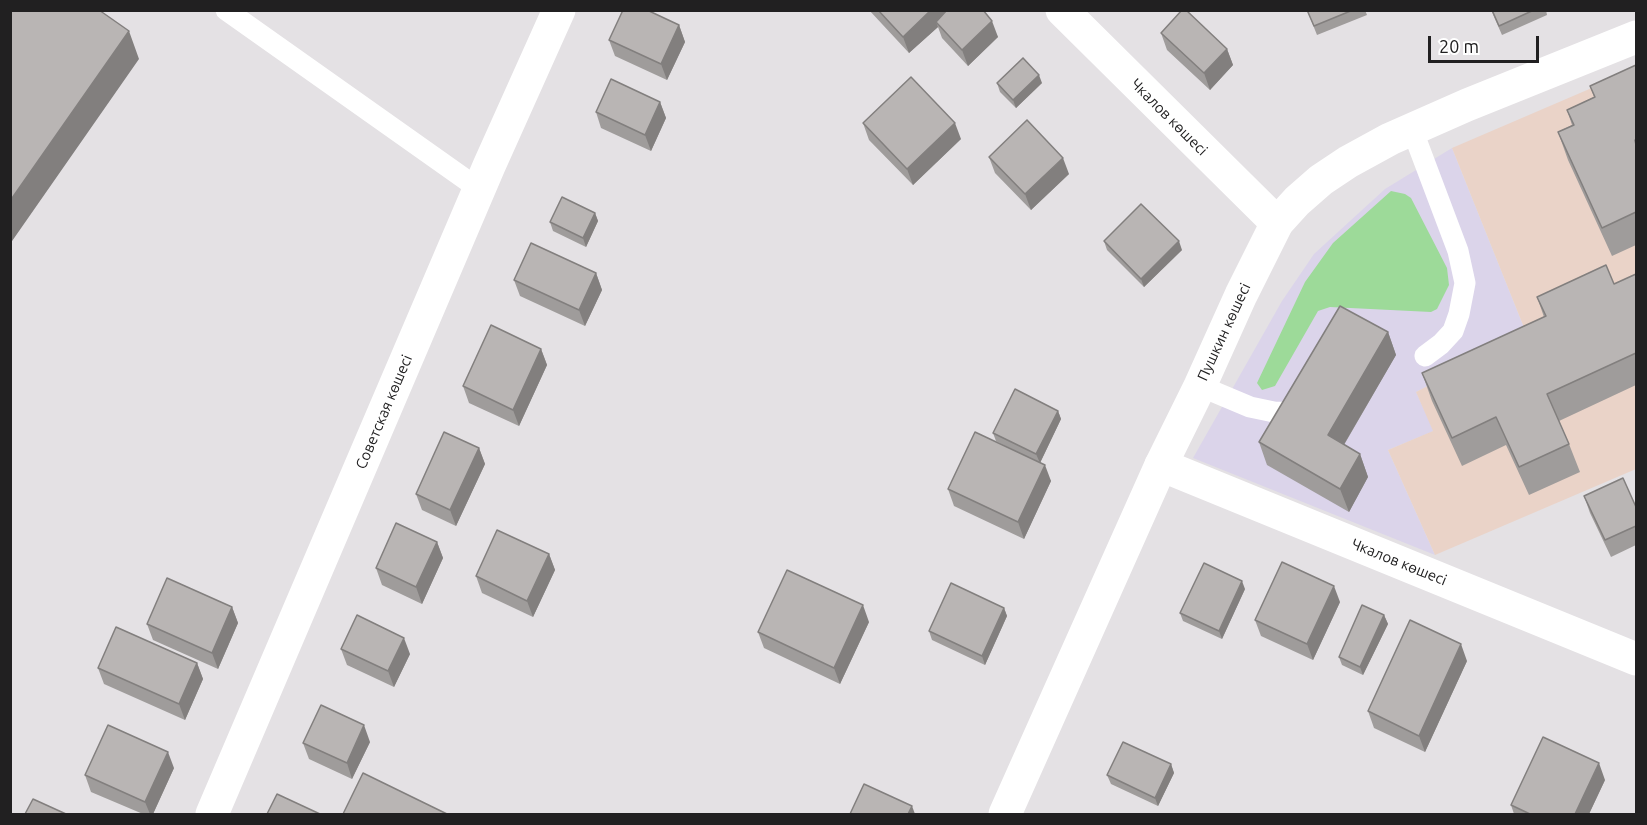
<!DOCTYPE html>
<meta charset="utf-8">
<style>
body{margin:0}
#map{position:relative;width:1647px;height:825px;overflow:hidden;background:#e4e1e4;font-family:Ubuntu,sans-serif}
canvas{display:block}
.frame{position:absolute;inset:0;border:12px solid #212021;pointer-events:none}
.scale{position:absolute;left:1428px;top:36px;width:111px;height:27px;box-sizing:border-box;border:3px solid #212021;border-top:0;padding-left:8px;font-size:18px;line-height:21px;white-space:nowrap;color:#212021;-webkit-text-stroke:4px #fff;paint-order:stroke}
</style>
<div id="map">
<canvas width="1647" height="825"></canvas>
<div class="frame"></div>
<div class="scale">20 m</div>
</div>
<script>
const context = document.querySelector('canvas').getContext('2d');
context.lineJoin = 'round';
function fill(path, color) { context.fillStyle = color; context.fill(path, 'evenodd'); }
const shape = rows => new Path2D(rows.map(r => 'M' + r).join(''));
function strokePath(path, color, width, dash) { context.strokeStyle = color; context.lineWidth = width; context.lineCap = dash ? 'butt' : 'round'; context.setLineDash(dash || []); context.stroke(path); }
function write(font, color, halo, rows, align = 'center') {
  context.font = font + ' Ubuntu,sans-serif'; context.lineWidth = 5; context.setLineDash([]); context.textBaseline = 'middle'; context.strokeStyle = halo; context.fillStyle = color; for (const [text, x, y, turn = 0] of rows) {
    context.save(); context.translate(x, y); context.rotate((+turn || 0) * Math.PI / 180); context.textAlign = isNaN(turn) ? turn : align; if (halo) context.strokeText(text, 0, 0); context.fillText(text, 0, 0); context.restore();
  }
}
fill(shape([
 [1452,148,1527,335,1416,392,1434,431,1388,450,1435,555,1193,458,1282,301,1314,254,1385,189]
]), '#dbd4ea');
fill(shape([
 [1636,69,1636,469,1435,555,1388,450,1433,431,1416,392,1527,335,1452,148]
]), '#ead3c8');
fill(shape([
 [1391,191,1405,194,1411,198,1447,268,1449,285,1437,309,1431,312,1330,307,1318,311,1275,386,1262,390,1257,383,1305,282,1333,243]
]), '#9dda99');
strokePath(shape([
 [226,10,479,189],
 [1412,129,1458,251,1465,283,1459,314,1453,331,1441,344,1425,356],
 [1200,386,1250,407,1274,412,1305,413]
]), '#fff', 21);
strokePath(shape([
 [1062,10,1277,223],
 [1161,465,1636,659],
 [212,814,489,166,559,10]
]), '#fff', 33);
strokePath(shape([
 [1005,814,1161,465,1200,386,1241,295,1277,223,1297,201,1321,180,1348,162,1390,139,1467,105,1636,37]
]), '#fff', 33);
fill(shape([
 [869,10,983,10,998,37,968,66,942,38,938,27,909,53],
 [1307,10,1365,10,1367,15,1317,35],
 [1491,10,1546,10,1547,15,1502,35],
 [679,25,685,42,667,80,615,56,609,40],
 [1161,33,1227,49,1233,65,1210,90,1167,50],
 [1636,65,1636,245,1612,256,1568,160,1558,132,1572,125,1567,110,1594,97,1590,86],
 [997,83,1042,83,1016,108,1000,92],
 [660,102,666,118,651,151,601,128,596,112],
 [863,123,961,139,913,185,869,140],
 [989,157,1069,174,1031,210,995,173],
 [595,213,598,221,586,247,553,231,550,222],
 [1104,241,1182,250,1144,287,1107,250],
 [596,273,602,290,585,326,520,296,514,280],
 [1636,274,1636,385,1559,421,1569,444,1580,472,1529,495,1506,445,1462,466,1432,401,1422,373,1544,317,1537,297,1614,284],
 [1388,332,1396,355,1344,445,1360,454,1368,477,1349,512,1267,465,1259,442],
 [541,349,547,365,519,426,469,403,463,386],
 [1058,411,1061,419,1040,463,1051,481,1024,539,954,506,948,489,1021,454,996,441,993,433],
 [479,448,485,464,456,526,422,510,416,494],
 [1584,496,1636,507,1636,545,1611,557,1590,513],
 [437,542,443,558,422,604,382,585,376,568],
 [549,554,555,570,533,617,482,593,476,576],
 [1245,589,1222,639,1183,621,1180,613],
 [1340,602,1313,660,1261,636,1255,620],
 [232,607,238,623,218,669,153,640,147,624],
 [1004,608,1007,616,985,665,932,640,929,631],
 [1384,615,1388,624,1363,675,1342,665,1339,657],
 [869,622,840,684,764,648,758,632],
 [341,649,410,654,394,687,347,665],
 [1467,661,1425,752,1374,728,1368,711],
 [197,663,203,679,185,720,104,684,98,668],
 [370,742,352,779,309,759,303,743],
 [1171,764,1174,773,1158,806,1111,784,1107,775],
 [174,768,153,814,143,814,91,792,85,775],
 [1605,780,1589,814,1514,814,1511,805]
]), '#9f9c9b');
fill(shape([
 [931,10,954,10,936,22,938,27,909,53,903,37],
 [992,21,998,37,968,66,962,50],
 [679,25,685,42,667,80,661,64],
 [129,31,139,59,10,244,10,201],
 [1227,49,1233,65,1210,90,1204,73],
 [1039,75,1042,83,1016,108,1013,100],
 [660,102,666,118,651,151,645,135],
 [955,123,961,139,913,185,907,169],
 [1063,158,1069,174,1031,210,1025,194],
 [595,213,598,221,586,247,583,238],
 [1179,241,1182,250,1144,287,1141,279],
 [596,273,602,290,585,326,579,310],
 [1388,332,1396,355,1336,458,1328,435],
 [541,349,547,365,519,426,513,410],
 [1058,411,1061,419,1040,463,1036,454],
 [479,448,485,464,456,526,450,510],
 [1360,454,1368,477,1349,512,1340,489],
 [1045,465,1051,481,1024,539,1018,522],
 [437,542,443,558,422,604,416,587],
 [549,554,555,570,533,617,527,601],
 [1242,581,1245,589,1222,639,1219,631],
 [1334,586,1340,602,1313,660,1307,644],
 [863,605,869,622,840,684,834,668],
 [232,607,238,623,218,669,212,653],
 [1004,608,1007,616,985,665,982,656],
 [1384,615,1388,624,1363,675,1360,667],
 [404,638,410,654,394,687,388,671],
 [1461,644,1467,661,1425,752,1419,736],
 [197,663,203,679,185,720,179,704],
 [364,725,370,742,352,779,347,763],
 [168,752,174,768,153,814,150,814,145,802],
 [1599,763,1605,780,1589,814,1575,814],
 [1171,764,1174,773,1158,806,1155,798],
 [912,806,915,814,908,814]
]), '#827f7e');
const building = shape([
 [10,10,99,10,129,31,10,201,10,10],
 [623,10,647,10,679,25,661,64,609,40,623,10],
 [878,10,931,10,903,37,878,10],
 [947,10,983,10,992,21,962,50,936,22,947,10],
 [1182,10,1186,10,1227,49,1204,73,1161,33,1182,10],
 [1307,10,1353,10,1314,26,1307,10],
 [1492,10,1534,10,1499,26,1492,10],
 [1023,58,1039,75,1013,100,997,83,1023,58],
 [1636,65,1636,140,1635,140,1636,145,1636,212,1602,228,1558,132,1574,125,1567,110,1595,97,1590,86,1636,65],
 [911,77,955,123,907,169,863,123,911,77],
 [611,79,660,102,645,135,596,112,611,79],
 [1027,120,1063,158,1025,194,989,157,1027,120],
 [562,197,595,213,583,238,550,222,562,197],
 [1141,204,1179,241,1141,279,1104,241,1141,204],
 [531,243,596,273,579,310,514,280,531,243],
 [1606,265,1614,284,1636,274,1636,353,1547,394,1569,444,1519,467,1496,417,1452,438,1422,373,1546,316,1537,297,1606,265],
 [1340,306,1388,332,1328,435,1360,454,1340,489,1259,442,1340,306],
 [491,325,541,349,513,410,463,386,491,325],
 [1015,389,1058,411,1036,454,993,433,1015,389],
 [444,432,479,448,450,510,416,494,444,432],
 [975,432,1045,465,1018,522,948,489,975,432],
 [1623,478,1636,507,1636,526,1605,540,1584,496,1623,478],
 [396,523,437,542,416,587,376,568,396,523],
 [497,530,549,554,527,601,476,576,497,530],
 [1282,562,1334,586,1307,644,1255,620,1282,562],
 [1204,563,1242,581,1219,631,1180,613,1204,563],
 [787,570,863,605,834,668,758,632,787,570],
 [167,578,232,607,212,653,147,624,167,578],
 [951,583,1004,608,982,656,929,631,951,583],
 [1362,605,1384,615,1360,667,1339,657,1362,605],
 [357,615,404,638,388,671,341,649,357,615],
 [1410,620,1461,644,1419,736,1368,711,1410,620],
 [116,627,197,663,179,704,98,668,116,627],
 [321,705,364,725,347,763,303,743,321,705],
 [108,725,168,752,145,802,85,775,108,725],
 [1543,737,1599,763,1575,814,1530,814,1511,805,1543,737],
 [1123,742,1171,764,1155,798,1107,775,1123,742],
 [363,773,447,814,343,814,363,773],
 [864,784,912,806,908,814,850,814,864,784],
 [277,794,320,814,267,814,277,794],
 [33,799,66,814,25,814,33,799]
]);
fill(building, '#b9b5b4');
strokePath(building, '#827f7e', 1.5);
write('15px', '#212021', '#fff', [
 ["Чкалов көшесі",1169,117,45],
 ["Пушкин көшесі",1224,332,-65],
 ["Советская көшесі",384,412,-67],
 ["Чкалов көшесі",1399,562,22]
]);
</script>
